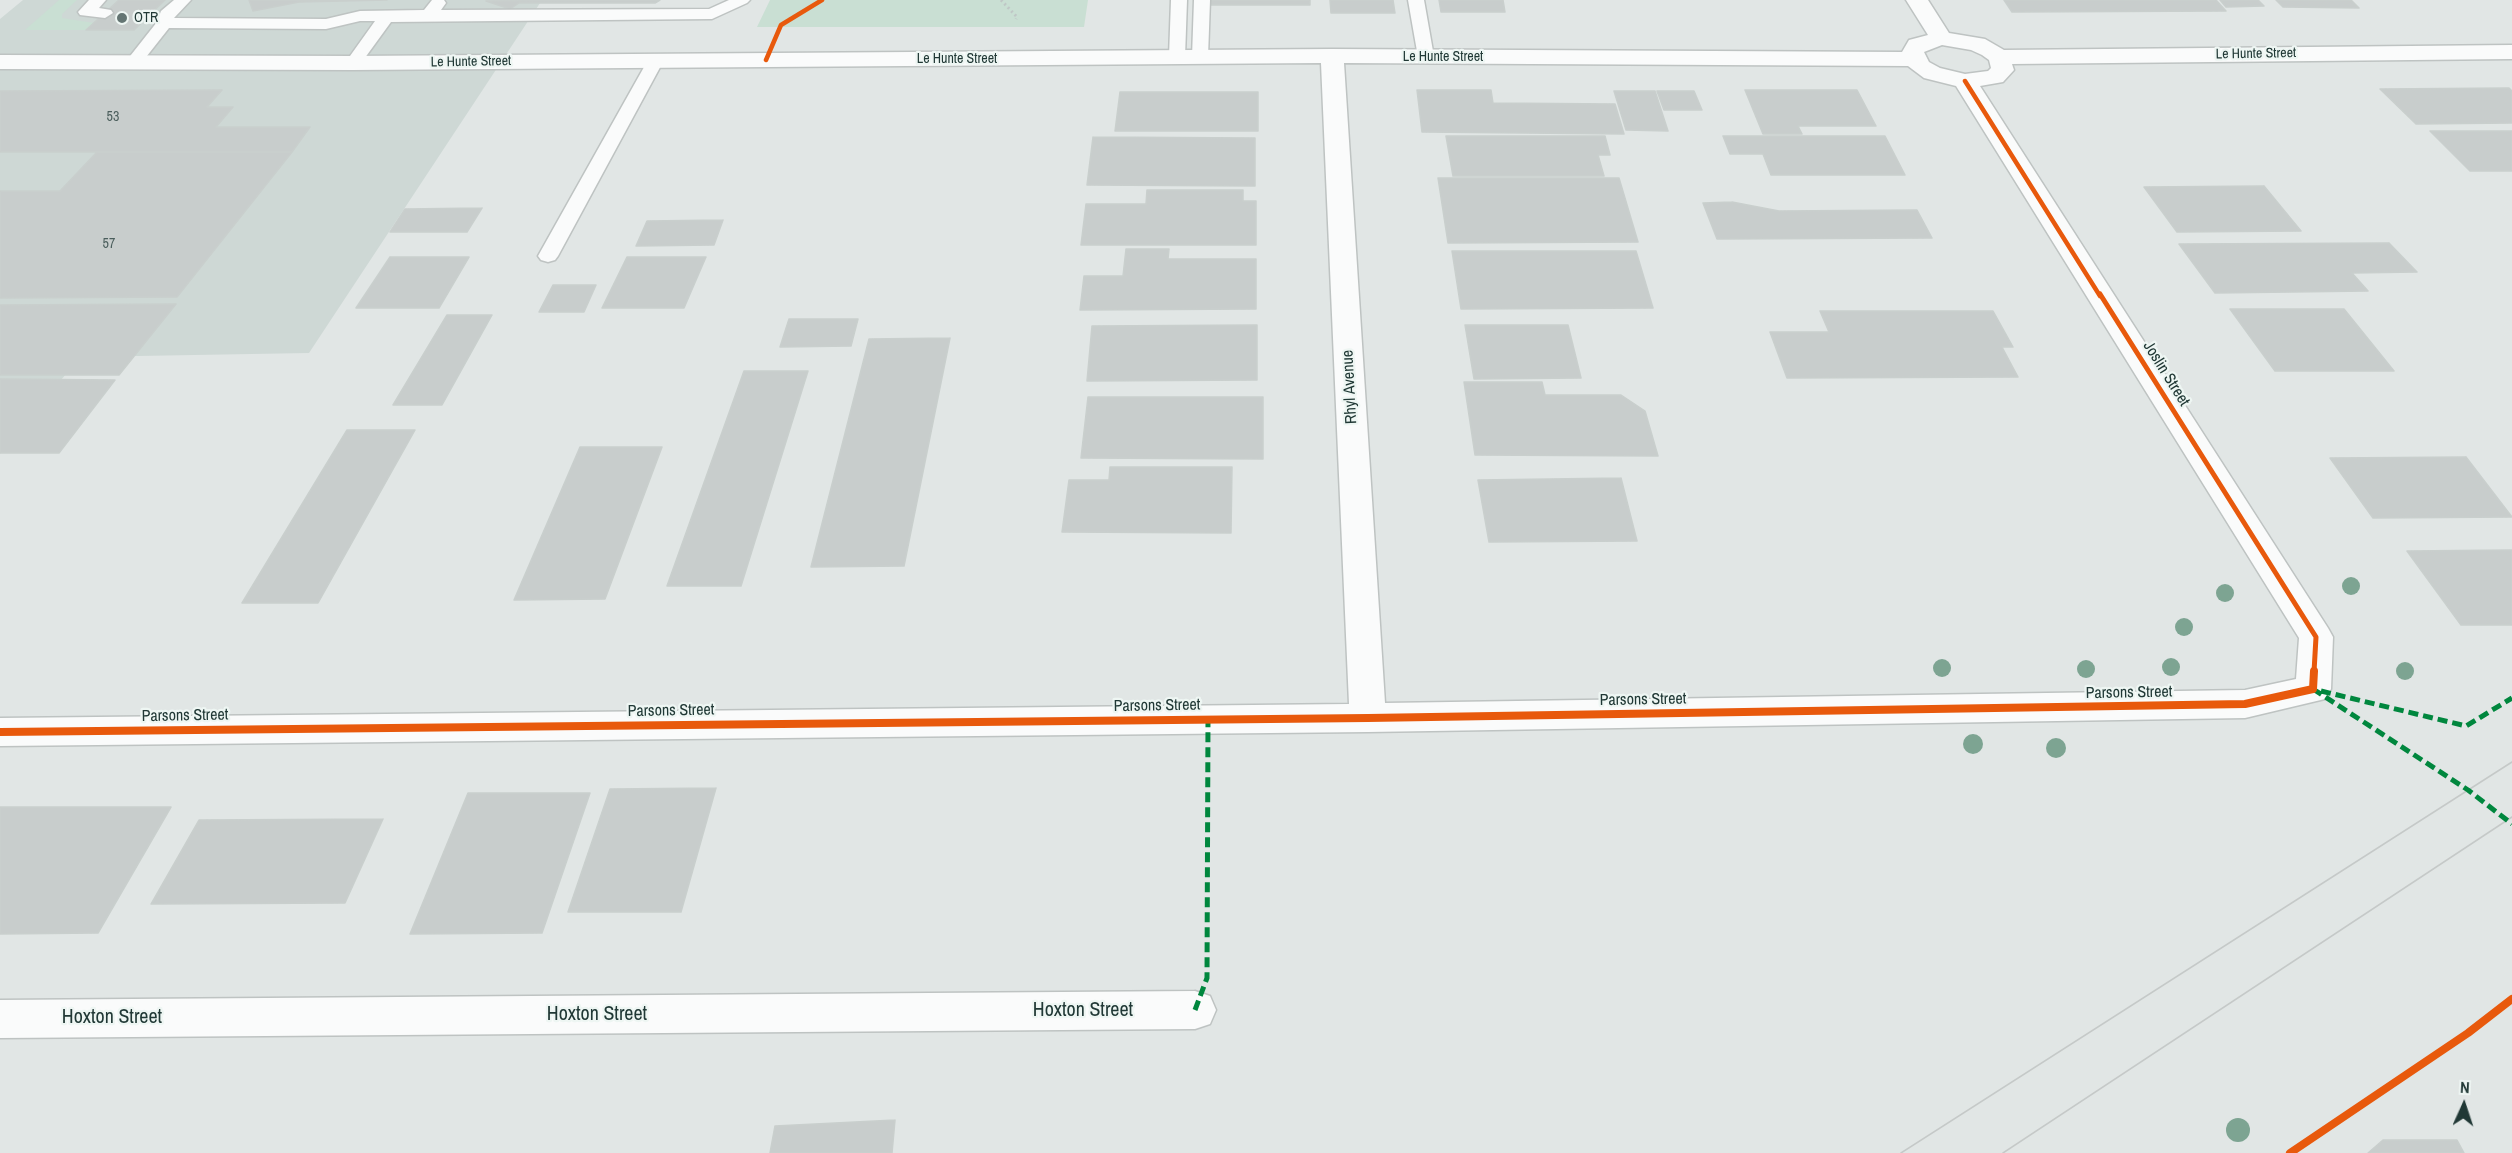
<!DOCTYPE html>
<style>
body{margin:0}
#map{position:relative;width:2512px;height:1153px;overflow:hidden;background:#e1e6e5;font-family:"Archivo Narrow",sans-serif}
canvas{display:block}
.north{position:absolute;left:2434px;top:1075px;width:60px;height:60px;-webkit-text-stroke:4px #eef6f3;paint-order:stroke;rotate:3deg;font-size:16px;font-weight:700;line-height:24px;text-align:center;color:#203835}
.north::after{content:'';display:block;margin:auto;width:21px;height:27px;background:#203835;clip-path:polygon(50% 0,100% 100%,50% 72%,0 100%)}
</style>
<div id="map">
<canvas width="2512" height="1153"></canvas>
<div class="north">N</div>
</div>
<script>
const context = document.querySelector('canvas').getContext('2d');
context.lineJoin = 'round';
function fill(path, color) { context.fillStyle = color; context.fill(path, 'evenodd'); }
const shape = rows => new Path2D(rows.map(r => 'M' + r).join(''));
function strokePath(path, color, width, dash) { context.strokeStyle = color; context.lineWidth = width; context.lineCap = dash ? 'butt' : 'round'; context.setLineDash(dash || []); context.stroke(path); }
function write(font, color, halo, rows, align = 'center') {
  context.font = font + ' "Archivo Narrow",sans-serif'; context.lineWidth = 4.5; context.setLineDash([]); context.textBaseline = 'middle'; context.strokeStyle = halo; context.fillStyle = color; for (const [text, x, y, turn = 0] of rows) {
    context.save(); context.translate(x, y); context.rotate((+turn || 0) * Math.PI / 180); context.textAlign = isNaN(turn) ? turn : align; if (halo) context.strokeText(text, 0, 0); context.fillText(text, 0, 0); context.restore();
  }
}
fill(shape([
 [23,0,542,0,309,353,80,357,0,454,0,19]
]), '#ced8d5');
fill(shape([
 [59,0,77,0,62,14,62,18,94,23,86,30,25,30],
 [770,0,1088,0,1084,27,757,27]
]), '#c9dfd3');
const building = shape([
 [119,0,165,0,134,30,86,30,119,0],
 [249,0,387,0,299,2,253,11,249,0],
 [660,0,655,3,519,3,510,9,486,1,660,0],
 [1209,0,1310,0,1310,5,1209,5,1209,0],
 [1330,0,1393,0,1395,13,1331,13,1330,0],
 [1439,0,1503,0,1505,12,1441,12,1439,0],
 [2004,0,2216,0,2226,11,2012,12,2004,0],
 [2220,0,2258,0,2264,6,2226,7,2220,0],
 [2276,0,2351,0,2359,8,2283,7,2276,0],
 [2509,88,2512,91,2512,123,2416,124,2380,89,2509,88],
 [222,90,207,107,233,107,216,127,310,127,292,152,0,152,0,91,222,90],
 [1417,90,1491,90,1493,103,1615,104,1624,134,1422,132,1417,90],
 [1745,90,1857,90,1876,126,1798,126,1802,134,1763,134,1745,90],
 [1614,91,1655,91,1668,131,1626,130,1614,91],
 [1657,91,1694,91,1702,110,1664,110,1657,91],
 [1120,92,1258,92,1258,131,1115,131,1120,92],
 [2430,131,2512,131,2512,171,2470,171,2430,131],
 [1446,136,1605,136,1610,155,1598,155,1604,176,1453,176,1446,136],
 [1723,136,1885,136,1905,175,1771,175,1763,154,1730,154,1723,136],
 [1093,137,1255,138,1255,186,1087,185,1093,137],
 [97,152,292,152,177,297,0,298,0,191,60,191,97,152],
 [1438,178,1619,178,1638,242,1448,243,1438,178],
 [2264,186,2301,231,2177,232,2144,187,2264,186],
 [1147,190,1243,190,1243,201,1256,201,1256,245,1081,245,1086,204,1146,204,1147,190],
 [1732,202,1779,211,1917,210,1932,238,1717,239,1703,203,1732,202],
 [482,208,467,232,390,232,405,209,482,208],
 [723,220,714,245,636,246,647,221,723,220],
 [2389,243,2417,272,2352,273,2368,291,2215,293,2179,244,2389,243],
 [1126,249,1169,249,1168,259,1256,259,1256,309,1080,310,1084,276,1123,276,1126,249],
 [1452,251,1636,251,1653,308,1461,309,1452,251],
 [390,257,469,257,439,308,356,308,390,257],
 [627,257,706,257,684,308,602,308,627,257],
 [553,285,596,285,584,312,539,312,553,285],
 [176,304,119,375,0,375,0,305,176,304],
 [2230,309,2344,309,2394,371,2275,371,2230,309],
 [1820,311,1993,311,2013,347,2002,347,2018,377,1787,378,1770,332,1829,332,1820,311],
 [447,315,492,315,442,405,393,405,447,315],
 [789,319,858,319,851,346,780,347,789,319],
 [1257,325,1257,380,1087,381,1092,326,1257,325],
 [1465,325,1568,325,1581,378,1474,379,1465,325],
 [950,338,904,566,811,567,869,339,950,338],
 [744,371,808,371,741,586,667,586,744,371],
 [0,379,115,380,59,453,0,453,0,379],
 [1464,382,1542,382,1545,395,1621,395,1645,411,1658,456,1475,455,1464,382],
 [1088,397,1263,397,1263,459,1081,458,1088,397],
 [347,430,415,430,318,603,242,603,347,430],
 [580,447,662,447,605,599,514,600,580,447],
 [2466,457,2512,517,2373,518,2330,458,2466,457],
 [1110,467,1232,467,1231,533,1062,532,1069,480,1109,480,1110,467],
 [1621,478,1637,541,1489,542,1478,480,1621,478],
 [2512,550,2512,625,2461,625,2407,551,2512,550],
 [716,788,681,912,568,912,610,789,716,788],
 [468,793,590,793,542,933,410,934,468,793],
 [0,807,171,807,98,933,0,934,0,807],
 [383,819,345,903,151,904,199,820,383,819],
 [895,1120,892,1153,770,1153,775,1126,895,1120],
 [2383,1140,2457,1140,2464,1153,2368,1153,2383,1140]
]);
fill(building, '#c8cdcc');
strokePath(building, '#c9cfcd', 1.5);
const service = shape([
 [89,0,106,0,99,8,111,10,113,13,105,18,80,15,78,12,89,0],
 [174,0,191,0,174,18,326,19,360,11,424,10,432,0,444,0,446,3,441,10,709,9,729,0,750,0,747,3,712,19,391,22,359,66,353,68,345,63,375,21,360,21,326,29,169,28,139,66,127,66,125,63,127,60,157,22,161,11,174,0],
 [1171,0,1187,0,1185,57,1177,62,1169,57,1171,0],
 [1194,0,1210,0,1208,57,1200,62,1192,57,1194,0],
 [1408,0,1424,0,1434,57,1432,60,1426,62,1418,57,1408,0],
 [656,55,664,60,558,256,555,260,548,262,541,260,538,256,648,60,656,55]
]);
const minor = shape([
 [1906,0,1928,0,1949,33,1985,39,2004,50,2512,45,2512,59,2012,64,2014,70,2003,82,1980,86,2328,628,2333,637,2331,689,2325,699,2245,718,1368,732,0,746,0,718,1349,704,1321,63,353,70,0,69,0,55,353,56,1332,49,1902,52,1909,40,1928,35,1906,0],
 [1942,45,1971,50,1982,55,1989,60,1991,68,1988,71,1965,74,1940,68,1929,62,1924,52,1942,45],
 [1344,63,1908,66,1924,78,1956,86,2299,638,2296,679,2245,690,1385,703,1344,63],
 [1195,991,1210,996,1216,1010,1210,1024,1195,1029,0,1038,0,1000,1195,991]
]);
strokePath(service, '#bec3c2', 3);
strokePath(minor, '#bec3c2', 3);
strokePath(shape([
 [1001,0,1017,17,1016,19],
 [789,19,822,0]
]), '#bfc7c6', 3, [2, 3]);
fill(service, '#fafbfb');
fill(minor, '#fafbfb');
strokePath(shape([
 [1901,1153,2512,762],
 [2003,1153,2512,817]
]), '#c5c9c8', 1.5);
strokePath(shape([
 [2313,689,2468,790,2512,824],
 [2321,691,2466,726,2512,698],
 [1195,1010,1207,978,1208,719]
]), '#00873e', 5, [10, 5]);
strokePath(shape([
 [766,60,781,25,822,0],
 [1965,81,2100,296]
]), '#e8590c', 4.5);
strokePath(shape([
 [2100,294,2316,637,2314,672]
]), '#e8590c', 5);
strokePath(shape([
 [0,732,1368,718,2245,704,2313,689,2314,671],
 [2290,1153,2468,1033,2512,999]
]), '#e8590c', 8);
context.fillStyle = '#7da492';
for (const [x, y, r] of [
 [2351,586,9],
 [2225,593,9],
 [2184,627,9],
 [2171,667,9],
 [1942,668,9],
 [2086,669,9],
 [2405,671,9],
 [1973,744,10],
 [2056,748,10],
 [2238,1130,12]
]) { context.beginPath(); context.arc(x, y, r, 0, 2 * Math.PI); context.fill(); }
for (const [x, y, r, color] of [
 [122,18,6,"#647573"]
]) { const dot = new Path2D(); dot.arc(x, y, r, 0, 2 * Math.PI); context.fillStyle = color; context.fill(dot); strokePath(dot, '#eef6f3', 2); }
write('14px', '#203835', '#eef6f3', [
 ["OTR",134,18]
], 'left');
write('14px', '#203835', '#eef6f3', [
 ["Le Hunte Street",2256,54,-1],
 ["Le Hunte Street",1443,57],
 ["Le Hunte Street",957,59],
 ["Le Hunte Street",471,62,-1]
]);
write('14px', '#4b5e5c', null, [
 ["53",113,117],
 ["57",109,244]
]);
write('16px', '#203835', '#eef6f3', [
 ["Joslin Street",2166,374,58],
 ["Rhyl Avenue",1350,387,-93],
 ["Parsons Street",2129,693,-1],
 ["Parsons Street",1643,700,-1],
 ["Parsons Street",1157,706,-1],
 ["Parsons Street",671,711,-1],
 ["Parsons Street",185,716,-1]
]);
write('20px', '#203835', '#eef6f3', [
 ["Hoxton Street",1083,1011],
 ["Hoxton Street",597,1015],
 ["Hoxton Street",112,1018]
]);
</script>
